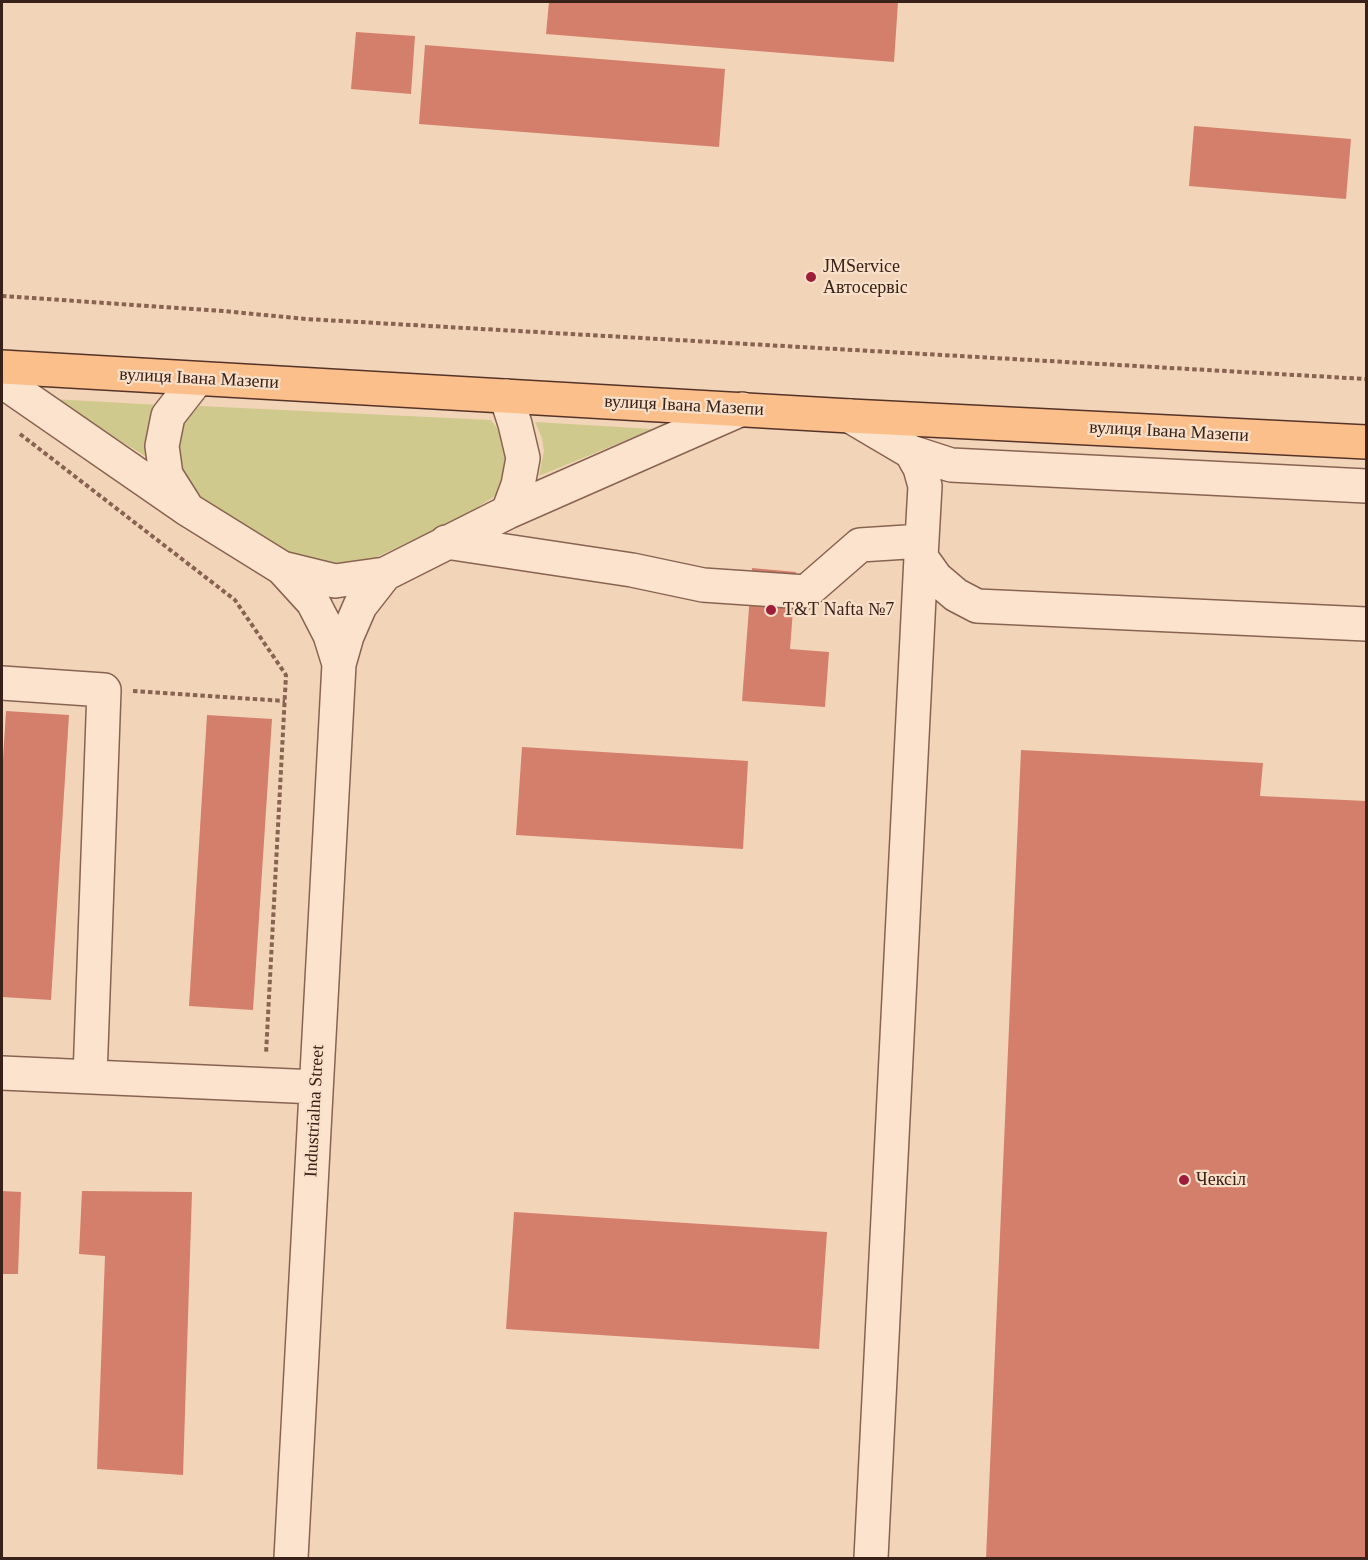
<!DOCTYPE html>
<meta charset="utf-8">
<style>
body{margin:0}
#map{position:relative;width:1368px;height:1560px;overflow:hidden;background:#f2d4b9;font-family:Georgia,serif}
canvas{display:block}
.frame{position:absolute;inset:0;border:3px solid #372119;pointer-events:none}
</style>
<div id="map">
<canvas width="1368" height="1560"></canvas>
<div class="frame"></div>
</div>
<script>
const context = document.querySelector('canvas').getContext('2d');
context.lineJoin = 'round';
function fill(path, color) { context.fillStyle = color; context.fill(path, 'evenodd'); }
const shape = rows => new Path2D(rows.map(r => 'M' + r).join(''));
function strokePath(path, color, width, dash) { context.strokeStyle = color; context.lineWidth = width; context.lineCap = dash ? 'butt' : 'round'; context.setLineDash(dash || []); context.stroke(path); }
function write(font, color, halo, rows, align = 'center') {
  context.font = font + ' Georgia,serif'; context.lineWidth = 4.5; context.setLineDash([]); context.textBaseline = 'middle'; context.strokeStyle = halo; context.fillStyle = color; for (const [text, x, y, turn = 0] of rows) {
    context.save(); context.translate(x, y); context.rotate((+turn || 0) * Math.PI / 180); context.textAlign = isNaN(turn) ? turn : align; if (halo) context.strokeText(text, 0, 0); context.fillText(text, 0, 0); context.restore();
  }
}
fill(shape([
 [53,399,159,405,153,461],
 [200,406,491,420,500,432,506,454,505,473,495,496,462,517,368,561,335,567,294,556,204,504,180,474,175,447,180,421],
 [535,422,653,429,539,476,544,451,542,438]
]), '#d0c98d');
fill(shape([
 [549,2,898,2,894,62,546,34],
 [356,32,415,36,411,94,351,89],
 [425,45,725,69,719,147,419,124],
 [1194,126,1351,139,1346,199,1189,186],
 [752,568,796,572,790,649,829,652,825,707,742,701],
 [6,711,69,715,51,1000,2,997,2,775],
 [207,715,272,719,253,1010,189,1006],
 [522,747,748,761,743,849,516,835],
 [1021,750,1263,763,1260,796,1366,801,1366,1558,986,1558],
 [2,1191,21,1192,18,1274,2,1274],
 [82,1191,192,1192,183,1475,97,1469,105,1256,79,1254],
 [514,1212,827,1232,819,1349,506,1329]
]), '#d47f6b');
const minor = shape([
 [2,381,187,509,282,568,335,581,385,574,508,512,742,409],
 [506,396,515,424,523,458,518,485,508,512],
 [850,416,911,452,951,465,1366,486],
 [911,452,920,468,925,486,921,557,936,578,956,595,977,606,1366,624],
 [185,505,166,475,162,446,168,416,197,379],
 [446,542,632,570,703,585,806,592,860,545,922,541],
 [282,568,313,602,330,635,339,664],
 [2,683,104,690,90,1077],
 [2,1073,316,1087],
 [291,1558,339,664,347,636,360,606,385,574],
 [871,1558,921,557]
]);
const major = shape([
 [2,367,850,416,1366,442]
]);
strokePath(minor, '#896352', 36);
strokePath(major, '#563328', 36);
strokePath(shape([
 [2,296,223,311,306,319,1366,379],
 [20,434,235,600,286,675,266,1054],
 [133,691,285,701]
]), '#896352', 4, [4.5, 3]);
strokePath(minor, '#fce3cd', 33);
strokePath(major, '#fbbf8b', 33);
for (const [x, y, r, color] of [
 [811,277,6,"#9e1d3a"],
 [771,610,6,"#9e1d3a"],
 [1184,1180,6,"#9e1d3a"]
]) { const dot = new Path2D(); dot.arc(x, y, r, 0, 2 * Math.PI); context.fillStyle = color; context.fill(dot); strokePath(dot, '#f9e0c9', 2); }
write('18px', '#372119', '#f9e0c9', [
 ["JMService",823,267],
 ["Автосервіс",823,288],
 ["T&T Nafta №7",783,610],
 ["Чексіл",1196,1180]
], 'left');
write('18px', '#372119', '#f9e0c9', [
 ["вулиця Івана Мазепи",199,379,3],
 ["вулиця Івана Мазепи",684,406,3],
 ["вулиця Івана Мазепи",1169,432,3],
 ["Industrialna Street",315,1111,-87]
]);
</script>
